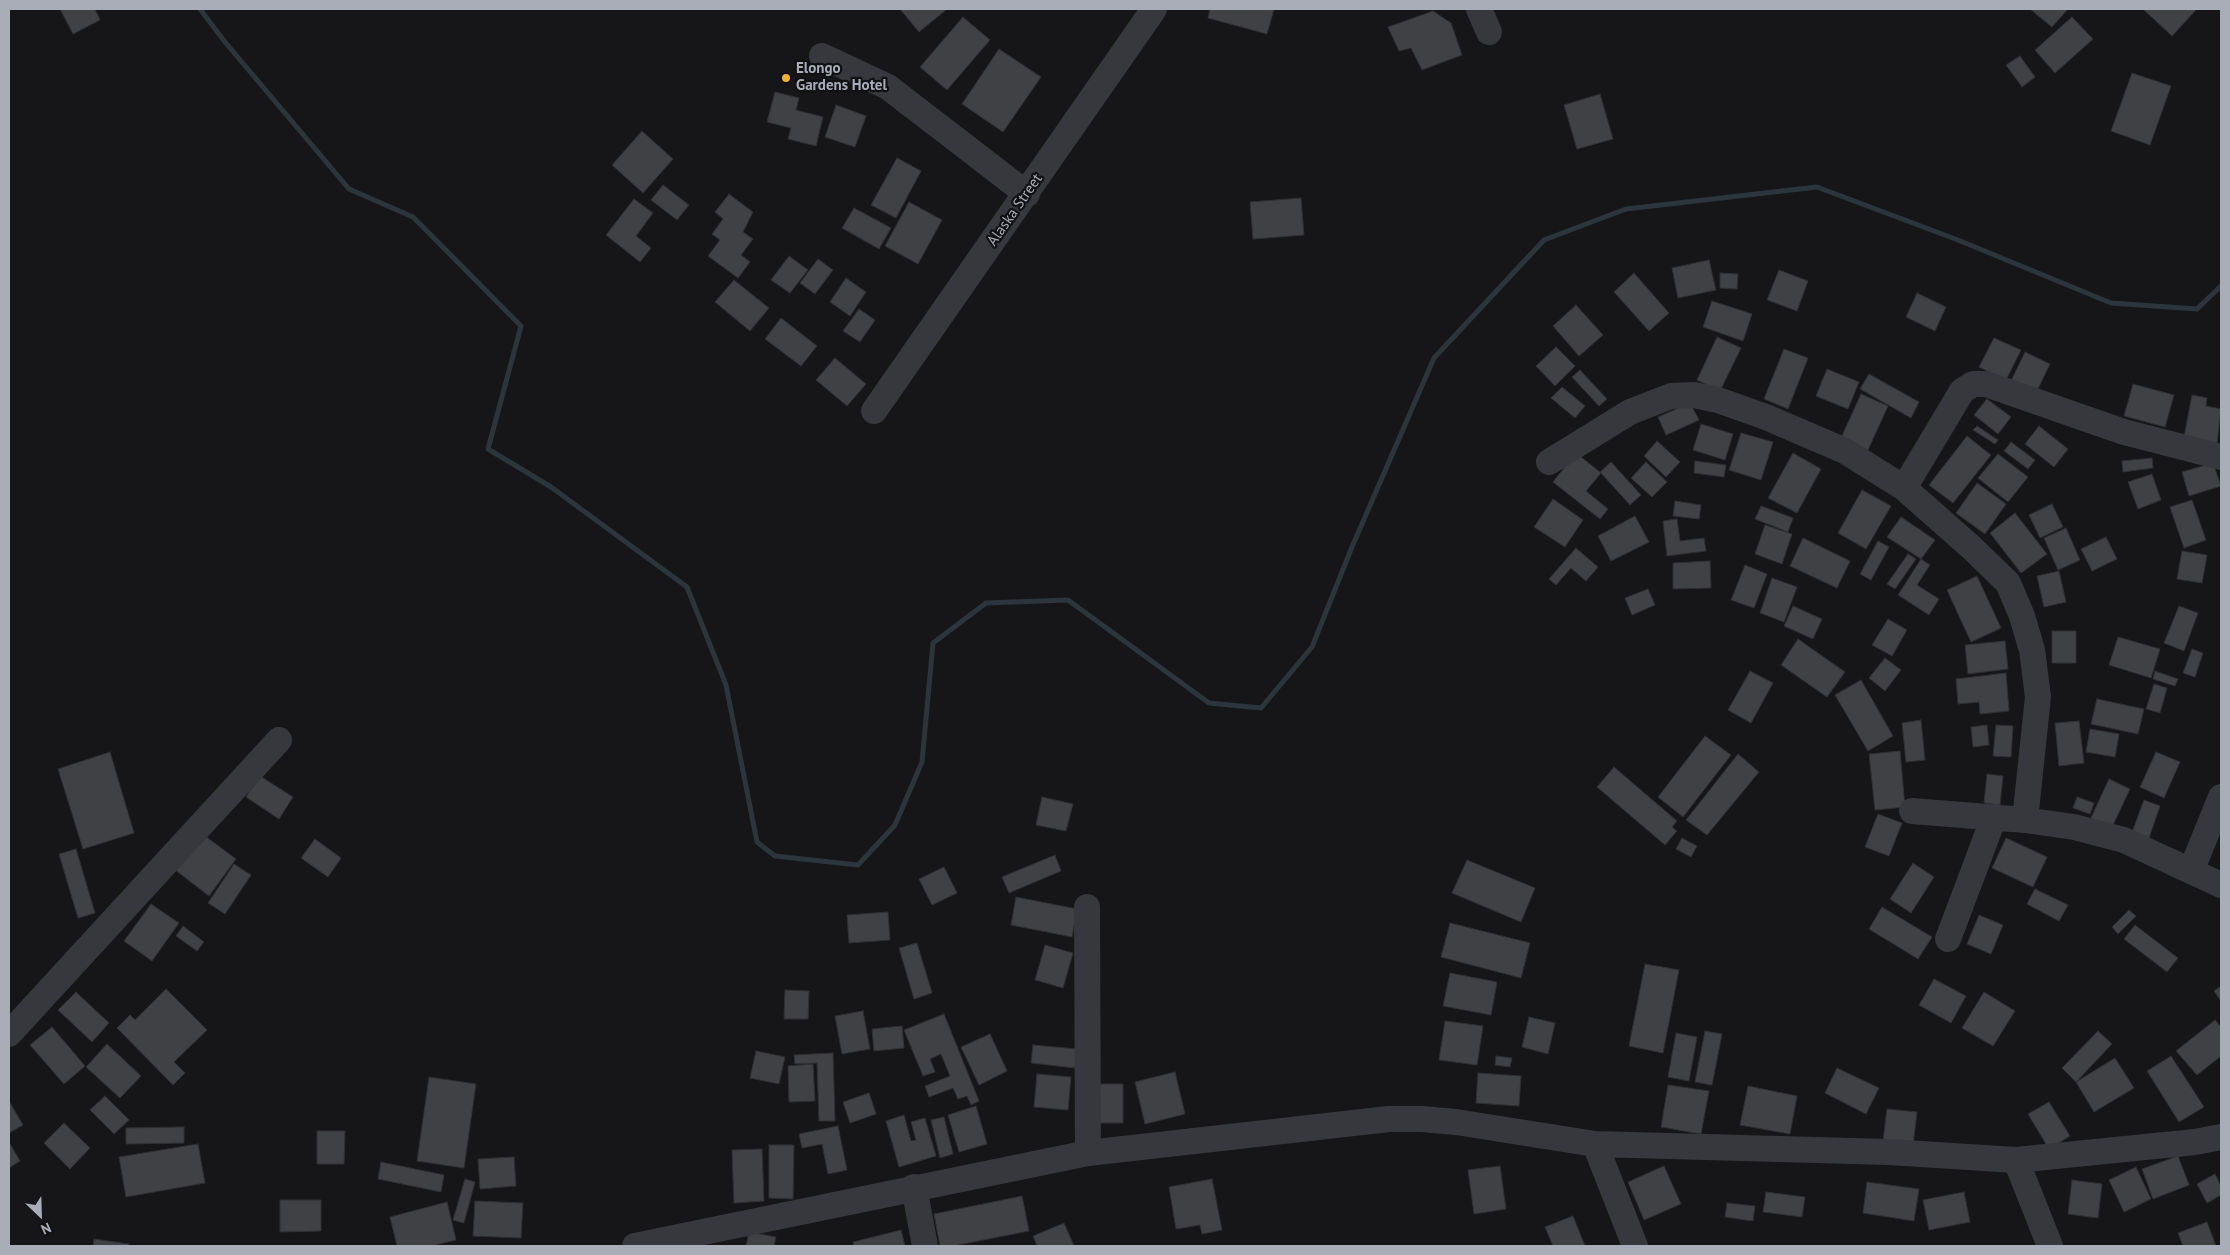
<!DOCTYPE html>
<style>
body{margin:0}
#map{position:relative;width:2230px;height:1255px;overflow:hidden;background:#161618;font-family:"PT Sans",sans-serif}
canvas{display:block}
.frame{position:absolute;inset:0;border:10px solid #a8adb8;pointer-events:none}
.north{position:absolute;left:15px;top:1190px;width:50px;height:50px;-webkit-text-stroke:4px #111113;paint-order:stroke;rotate:156deg;font-size:14px;font-weight:700;line-height:20px;text-align:center;color:#a8adb8}
.north::after{content:'';display:block;margin:auto;width:18px;height:22px;background:#a8adb8;clip-path:polygon(50% 0,100% 100%,50% 72%,0 100%)}
</style>
<div id="map">
<canvas width="2230" height="1255"></canvas>
<div class="frame"></div>
<div class="north">N</div>
</div>
<script>
const context = document.querySelector('canvas').getContext('2d');
context.lineJoin = 'round';
const shape = rows => new Path2D(rows.map(r => 'M' + r).join(''));
function strokePath(path, color, width, dash) { context.strokeStyle = color; context.lineWidth = width; context.lineCap = dash ? 'butt' : 'round'; context.setLineDash(dash || []); context.stroke(path); }
function fill(path, color) { context.fillStyle = color; context.fill(path, 'evenodd'); }
function write(font, color, halo, rows, align = 'center') {
  context.font = font + ' "PT Sans",sans-serif'; context.lineWidth = 4.5; context.setLineDash([]); context.textBaseline = 'middle'; context.strokeStyle = halo; context.fillStyle = color; for (const [text, x, y, turn = 0] of rows) {
    context.save(); context.translate(x, y); context.rotate((+turn || 0) * Math.PI / 180); context.textAlign = isNaN(turn) ? turn : align; if (halo) context.strokeText(text, 0, 0); context.fillText(text, 0, 0); context.restore();
  }
}
strokePath(shape([
 [200,9,225,42,349,189,413,217,521,326,488,449,551,487,687,587,726,685,757,842,775,856,858,865,895,825,922,762,933,643,986,603,1068,600,1209,703,1261,708,1312,647,1352,547,1434,358,1544,240,1626,209,1817,187,1958,240,2111,303,2197,309,2221,286]
]), '#2c353c', 5);
const building = shape([
 [60,9,95,9,100,20,73,34,60,9],
 [900,9,947,9,919,32,900,9],
 [1210,9,1274,9,1267,34,1208,18,1210,9],
 [2030,9,2068,9,2052,27,2030,9],
 [2143,9,2194,9,2196,10,2172,36,2143,9],
 [1433,11,1451,23,1462,55,1422,70,1411,48,1399,51,1388,27,1433,11],
 [963,17,990,40,947,90,920,67,963,17],
 [2072,17,2093,39,2055,73,2035,50,2072,17],
 [999,49,1041,77,1003,132,962,104,999,49],
 [2020,56,2035,77,2022,87,2006,65,2020,56],
 [2132,73,2171,86,2150,145,2111,131,2132,73],
 [775,92,799,98,796,110,823,117,816,146,788,139,791,128,767,122,775,92],
 [1600,94,1613,139,1577,149,1564,105,1600,94],
 [836,105,866,116,855,147,825,137,836,105],
 [642,131,673,159,643,193,612,165,642,131],
 [897,158,921,171,896,218,871,205,897,158],
 [663,185,689,205,677,220,651,200,663,185],
 [729,194,753,212,743,232,753,239,741,255,750,262,738,278,708,256,720,240,712,234,723,219,715,212,729,194],
 [1301,198,1304,235,1253,239,1250,202,1301,198],
 [634,199,653,213,636,236,651,248,640,262,606,235,634,199],
 [909,202,942,220,918,264,885,246,909,202],
 [854,208,891,228,879,249,842,228,854,208],
 [789,256,808,270,790,293,771,280,789,256],
 [818,259,833,270,815,294,800,283,818,259],
 [1709,260,1716,290,1678,298,1672,268,1709,260],
 [1779,270,1808,281,1797,311,1767,300,1779,270],
 [1634,273,1669,313,1649,331,1614,292,1634,273],
 [1720,273,1738,274,1737,289,1720,288,1720,273],
 [846,278,866,292,850,316,830,302,846,278],
 [734,280,769,308,750,331,715,302,734,280],
 [1917,293,1946,307,1935,331,1906,317,1917,293],
 [1712,301,1752,314,1743,341,1703,327,1712,301],
 [1576,305,1603,335,1579,356,1553,326,1576,305],
 [859,309,875,320,860,342,843,331,859,309],
 [781,318,817,346,801,366,765,339,781,318],
 [1717,337,1741,348,1720,391,1697,380,1717,337],
 [1994,338,2021,350,2006,380,1979,367,1994,338],
 [1556,347,1575,366,1555,386,1536,366,1556,347],
 [1784,349,1808,358,1788,409,1764,399,1784,349],
 [2025,352,2050,364,2035,395,2010,383,2025,352],
 [835,358,866,384,847,406,816,380,835,358],
 [1827,369,1859,382,1848,409,1816,396,1827,369],
 [1580,370,1607,399,1599,406,1572,377,1580,370],
 [1869,374,1919,402,1911,418,1860,389,1869,374],
 [2133,384,2174,395,2165,427,2124,416,2133,384],
 [1562,387,1585,406,1575,418,1551,398,1562,387],
 [1861,394,1888,406,1868,450,1841,438,1861,394],
 [2192,395,2207,398,2206,406,2221,409,2217,443,2184,437,2192,395],
 [1987,399,2011,417,1998,434,1974,415,1987,399],
 [1690,403,1699,420,1666,435,1658,417,1690,403],
 [1701,424,1733,434,1725,460,1693,450,1701,424],
 [1977,426,1998,440,1995,444,1973,430,1977,426],
 [2039,426,2068,449,2054,467,2025,444,2039,426],
 [1741,433,1773,442,1761,480,1729,470,1741,433],
 [1967,436,1991,455,1953,503,1929,485,1967,436],
 [1657,441,1680,462,1666,477,1644,456,1657,441],
 [2011,442,2035,460,2028,469,2004,451,2011,442],
 [1576,453,1601,473,1586,491,1608,509,1600,519,1553,482,1576,453],
 [1793,453,1821,469,1797,513,1768,498,1793,453],
 [1998,454,2028,477,2008,502,1978,478,1998,454],
 [2152,458,2153,468,2123,472,2122,461,2152,458],
 [1695,461,1726,465,1724,477,1694,473,1695,461],
 [1611,462,1641,495,1630,505,1600,472,1611,462],
 [1646,462,1667,482,1652,497,1631,478,1646,462],
 [2213,463,2221,486,2189,496,2182,472,2213,463],
 [2152,474,2161,500,2138,509,2128,482,2152,474],
 [1977,483,2006,504,1985,534,1956,513,1977,483],
 [1862,490,1891,506,1866,549,1838,533,1862,490],
 [1553,499,1583,520,1565,547,1534,527,1553,499],
 [2192,500,2206,540,2184,548,2170,507,2192,500],
 [1675,501,1701,505,1699,519,1673,516,1675,501],
 [2052,504,2063,527,2040,538,2029,515,2052,504],
 [1761,506,1793,518,1788,532,1755,519,1761,506],
 [2015,513,2047,554,2021,573,1990,533,2015,513],
 [1635,516,1649,542,1611,561,1598,536,1635,516],
 [1901,517,1935,540,1921,559,1887,537,1901,517],
 [1677,519,1680,541,1704,538,1706,551,1667,556,1663,521,1677,519],
 [1765,525,1792,534,1782,564,1755,554,1765,525],
 [2066,528,2080,560,2058,570,2044,538,2066,528],
 [2106,537,2117,559,2092,571,2081,549,2106,537],
 [1803,538,1850,561,1837,588,1790,566,1803,538],
 [1878,541,1889,547,1871,580,1860,574,1878,541],
 [1576,548,1598,567,1586,581,1571,568,1556,585,1549,579,1576,548],
 [2182,551,2207,555,2202,583,2177,579,2182,551],
 [1908,554,1916,559,1895,589,1887,584,1908,554],
 [1921,559,1930,565,1917,585,1939,599,1929,615,1898,595,1921,559],
 [1710,561,1711,588,1673,589,1673,563,1710,561],
 [1745,565,1767,574,1754,608,1731,600,1745,565],
 [2059,571,2066,602,2044,607,2037,576,2059,571],
 [1977,576,2001,628,1971,642,1947,590,1977,576],
 [1772,578,1797,587,1784,622,1760,613,1772,578],
 [1648,589,1655,605,1632,615,1625,598,1648,589],
 [1793,606,1822,619,1813,639,1784,626,1793,606],
 [2179,606,2198,613,2184,651,2164,643,2179,606],
 [1888,619,1907,630,1892,656,1872,645,1888,619],
 [2052,631,2076,631,2076,663,2052,663,2052,631],
 [2118,637,2160,649,2151,678,2109,665,2118,637],
 [1798,639,1845,672,1827,697,1781,665,1798,639],
 [2005,641,2008,669,1968,674,1965,645,2005,641],
 [2192,649,2203,653,2195,677,2183,673,2192,649],
 [1885,658,1901,670,1885,691,1869,678,1885,658],
 [1750,671,1773,683,1751,723,1728,710,1750,671],
 [2155,671,2178,679,2175,686,2153,679,2155,671],
 [2006,673,2009,711,1980,714,1979,702,1958,704,1956,679,2006,673],
 [1861,680,1893,736,1868,751,1835,695,1861,680],
 [2154,684,2167,688,2160,713,2146,709,2154,684],
 [2097,699,2144,709,2138,734,2091,724,2097,699],
 [1921,720,1925,760,1906,762,1902,723,1921,720],
 [2079,721,2084,763,2059,766,2055,723,2079,721],
 [1987,725,1989,745,1973,747,1971,727,1987,725],
 [1996,725,2013,726,2011,757,1993,756,1996,725],
 [2090,729,2119,734,2115,757,2086,752,2090,729],
 [1705,736,1731,755,1683,817,1658,797,1705,736],
 [1900,751,1905,807,1875,810,1869,754,1900,751],
 [110,752,134,833,83,849,58,769,110,752],
 [2156,752,2180,762,2164,798,2140,787,2156,752],
 [1738,754,1759,772,1707,835,1686,820,1738,754],
 [1614,767,1677,821,1672,827,1677,831,1665,845,1597,787,1614,767],
 [1987,774,2003,776,2000,805,1984,803,1987,774],
 [260,776,293,797,279,819,246,797,260,776],
 [2109,779,2130,789,2112,827,2091,818,2109,779],
 [1042,797,1073,804,1066,831,1036,825,1042,797],
 [2077,797,2094,803,2090,814,2073,808,2077,797],
 [2144,800,2160,806,2148,841,2131,835,2144,800],
 [1878,814,1902,823,1889,856,1865,847,1878,814],
 [201,833,236,859,209,896,174,869,201,833],
 [1682,838,1697,846,1691,857,1676,849,1682,838],
 [2006,838,2047,857,2033,887,1992,868,2006,838],
 [315,839,341,858,328,877,301,858,315,839],
 [76,849,95,913,78,918,59,854,76,849],
 [1055,855,1061,871,1009,893,1002,877,1055,855],
 [1467,860,1535,888,1521,922,1452,893,1467,860],
 [1913,863,1934,877,1911,913,1890,899,1913,863],
 [234,864,251,875,225,914,208,903,234,864],
 [944,867,957,893,932,905,919,879,944,867],
 [2035,889,2068,905,2059,921,2027,904,2035,889],
 [1016,897,1077,909,1072,937,1011,925,1016,897],
 [151,904,179,923,152,961,124,941,151,904],
 [1882,907,1932,937,1918,959,1869,929,1882,907],
 [2129,910,2136,916,2118,934,2112,927,2129,910],
 [888,912,890,940,849,943,847,915,888,912],
 [1979,915,2003,925,1991,954,1967,944,1979,915],
 [1450,923,1530,943,1521,978,1441,957,1450,923],
 [2135,925,2178,958,2167,972,2124,939,2135,925],
 [183,926,204,942,197,951,176,936,183,926],
 [917,943,932,993,914,999,899,948,917,943],
 [1045,945,1073,953,1063,988,1035,980,1045,945],
 [1645,964,1679,970,1663,1053,1629,1046,1645,964],
 [1450,973,1497,982,1491,1015,1443,1006,1450,973],
 [1934,979,1966,996,1951,1023,1919,1005,1934,979],
 [2221,986,2221,1001,2214,991,2221,986],
 [166,989,207,1030,174,1062,185,1073,173,1085,117,1028,130,1015,135,1020,166,989],
 [785,990,809,991,808,1019,784,1019,785,990],
 [76,992,109,1023,92,1042,58,1010,76,992],
 [1984,992,2015,1011,1993,1046,1962,1028,1984,992],
 [863,1011,870,1049,842,1054,835,1016,863,1011],
 [944,1014,979,1101,971,1105,967,1096,958,1099,953,1088,929,1097,925,1086,950,1076,941,1054,930,1059,935,1072,923,1076,904,1030,944,1014],
 [1529,1017,1555,1023,1548,1054,1522,1047,1529,1017],
 [2215,1020,2221,1027,2221,1056,2197,1075,2176,1051,2215,1020],
 [1445,1021,1483,1026,1477,1065,1439,1060,1445,1021],
 [902,1026,904,1048,874,1051,872,1029,902,1026],
 [52,1027,85,1066,64,1084,30,1045,52,1027],
 [1705,1031,1722,1034,1712,1085,1695,1082,1705,1031],
 [2098,1031,2112,1044,2076,1082,2062,1068,2098,1031],
 [1676,1033,1697,1037,1689,1081,1668,1077,1676,1033],
 [990,1034,1007,1071,979,1085,961,1047,990,1034],
 [107,1044,141,1076,120,1098,86,1067,107,1044],
 [1033,1045,1077,1049,1075,1068,1031,1063,1033,1045],
 [756,1051,785,1057,779,1084,750,1078,756,1051],
 [833,1053,835,1121,819,1121,817,1063,795,1064,794,1055,833,1053],
 [1496,1056,1512,1058,1510,1067,1495,1065,1496,1056],
 [2171,1056,2204,1107,2179,1122,2147,1071,2171,1056],
 [2115,1058,2134,1088,2094,1112,2076,1082,2115,1058],
 [813,1064,815,1101,789,1102,788,1066,813,1064],
 [1837,1068,1879,1088,1866,1114,1825,1093,1837,1068],
 [1175,1072,1185,1114,1145,1124,1135,1082,1175,1072],
 [1478,1073,1521,1076,1519,1106,1476,1103,1478,1073],
 [1037,1074,1071,1077,1068,1110,1034,1107,1037,1074],
 [429,1077,476,1084,464,1168,417,1161,429,1077],
 [1098,1084,1123,1084,1123,1123,1098,1123,1098,1084],
 [1668,1085,1709,1091,1701,1134,1661,1127,1668,1085],
 [1748,1086,1797,1096,1790,1134,1740,1125,1748,1086],
 [869,1093,876,1114,850,1123,843,1102,869,1093],
 [105,1096,129,1120,114,1134,90,1110,105,1096],
 [9,1101,23,1125,9,1133,9,1101],
 [2049,1102,2070,1136,2049,1149,2028,1114,2049,1102],
 [976,1106,987,1144,959,1152,948,1115,976,1106],
 [1887,1109,1917,1112,1913,1145,1883,1141,1887,1109],
 [904,1115,911,1141,916,1140,911,1122,925,1118,936,1156,899,1167,886,1121,904,1115],
 [944,1117,953,1154,940,1158,931,1120,944,1117],
 [64,1123,90,1148,70,1169,44,1143,64,1123],
 [838,1126,847,1170,828,1174,822,1144,802,1148,799,1134,838,1126],
 [184,1127,184,1143,126,1144,126,1128,184,1127],
 [317,1131,345,1131,344,1164,317,1164,317,1131],
 [9,1142,20,1161,9,1168,9,1142],
 [198,1144,205,1183,126,1197,119,1157,198,1144],
 [769,1145,794,1145,793,1199,769,1198,769,1145],
 [762,1149,764,1201,734,1203,732,1150,762,1149],
 [2178,1156,2189,1185,2153,1199,2142,1169,2178,1156],
 [514,1157,516,1186,480,1189,478,1159,514,1157],
 [381,1162,444,1175,441,1192,378,1179,381,1162],
 [1500,1166,1506,1209,1474,1214,1468,1170,1500,1166],
 [1664,1166,1681,1204,1644,1220,1628,1182,1664,1166],
 [2136,1167,2151,1199,2124,1212,2109,1180,2136,1167],
 [2215,1174,2221,1186,2221,1195,2207,1203,2197,1184,2215,1174],
 [465,1179,475,1182,464,1223,453,1220,465,1179],
 [1212,1179,1222,1230,1202,1234,1200,1225,1176,1229,1169,1187,1212,1179],
 [2072,1180,2102,1184,2098,1218,2068,1214,2072,1180],
 [1867,1182,1919,1189,1914,1221,1863,1213,1867,1182],
 [1766,1192,1805,1197,1802,1217,1763,1212,1766,1192],
 [1964,1192,1970,1222,1929,1230,1923,1200,1964,1192],
 [1022,1196,1029,1231,953,1246,940,1246,934,1214,1022,1196],
 [280,1200,321,1200,321,1231,280,1232,280,1200],
 [475,1201,523,1203,521,1238,473,1236,475,1201],
 [447,1202,456,1240,431,1246,397,1246,390,1217,447,1202],
 [1727,1203,1755,1206,1753,1221,1725,1217,1727,1203],
 [1573,1216,1585,1246,1553,1246,1545,1227,1573,1216],
 [2207,1222,2216,1246,2183,1246,2178,1233,2207,1222],
 [1064,1223,1074,1246,1037,1246,1033,1236,1064,1223],
 [901,1230,905,1246,854,1246,853,1242,901,1230],
 [749,1232,776,1237,774,1246,746,1246,749,1232],
 [94,1239,129,1244,128,1246,93,1246,94,1239]
]);
fill(building, '#404145');
strokePath(building, '#303034', 1);
strokePath(shape([
 [1479,9,1489,32],
 [822,56,888,87,1027,194],
 [874,411,1154,9],
 [1549,462,1630,412,1671,396,1694,395,1718,400,1766,417,1845,451,1904,488,1972,548,2008,583,2022,616,2032,650,2038,697,2025,820],
 [1904,488,1962,391,1973,384,1986,384,2124,432,2221,457],
 [1912,811,2025,820,2074,827,2124,840,2221,885],
 [2191,871,2221,797],
 [1087,907,1088,1153],
 [1948,939,1994,817],
 [9,1034,279,740],
 [1595,1144,1635,1246],
 [2016,1160,2050,1246],
 [914,1187,925,1246],
 [635,1246,1088,1153,1389,1119,1422,1119,1456,1122,1595,1144,1889,1152,2016,1160,2195,1142,2221,1137]
]), '#37383d', 26);
for (const [x, y, r, color] of [
 [786,78,5,"#f2b134"]
]) { const dot = new Path2D(); dot.arc(x, y, r, 0, 2 * Math.PI); context.fillStyle = color; context.fill(dot); strokePath(dot, '#111113', 2); }
write('bold 15px', '#a8adb8', '#111113', [
 ["Elongo",796,69],
 ["Gardens Hotel",796,86]
], 'left');
write('15px', '#a8adb8', '#111113', [
 ["Alaska Street",1015,210,-55]
]);
</script>
